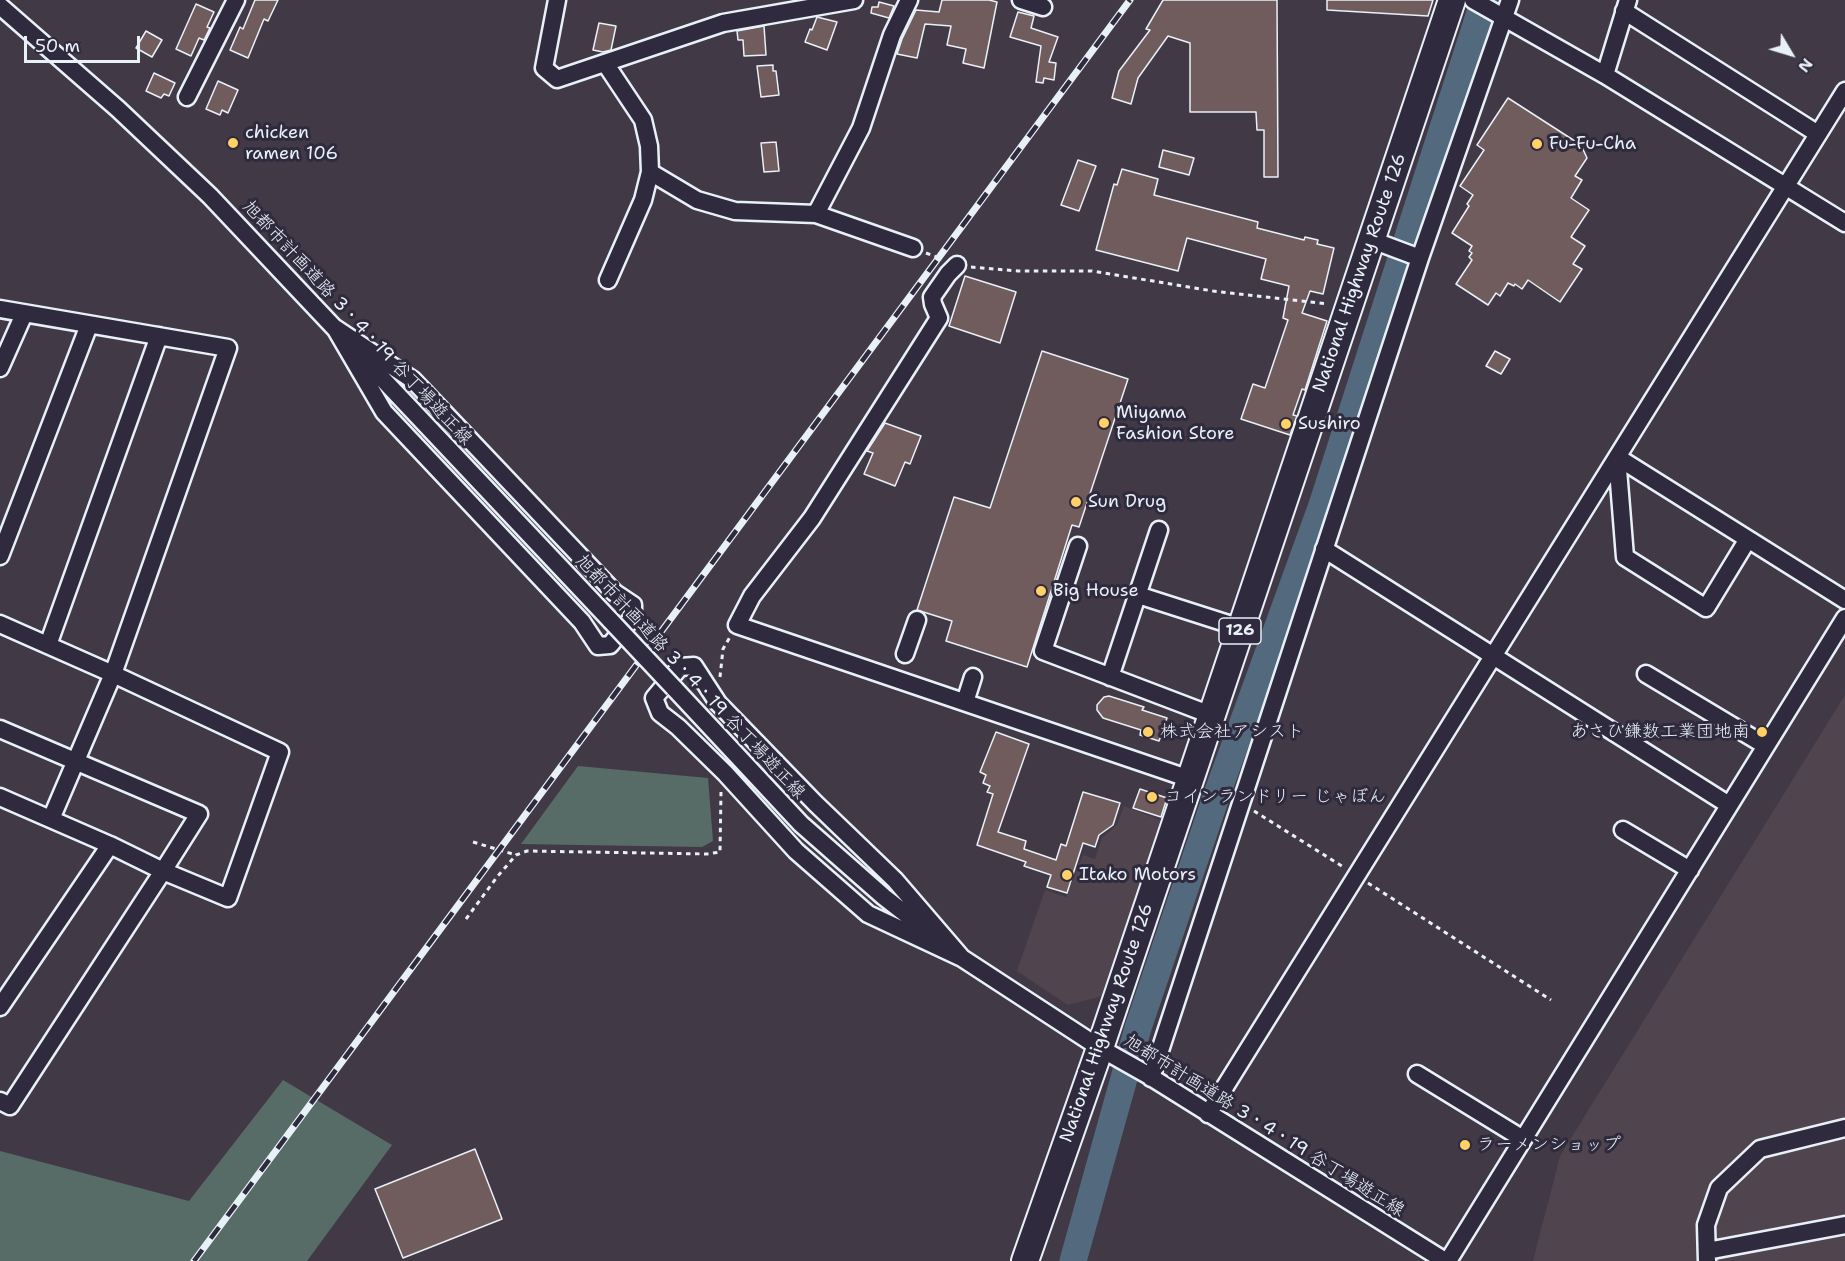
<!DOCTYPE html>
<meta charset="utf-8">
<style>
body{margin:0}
#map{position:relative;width:1845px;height:1261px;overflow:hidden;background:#423947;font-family:"Shantell Sans",sans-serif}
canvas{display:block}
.north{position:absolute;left:1761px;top:24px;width:60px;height:60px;-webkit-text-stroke:4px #2f2a3d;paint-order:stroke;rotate:128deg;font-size:16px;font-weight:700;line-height:24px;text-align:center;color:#e8f1f8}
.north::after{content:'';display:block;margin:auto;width:21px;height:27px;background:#e8f1f8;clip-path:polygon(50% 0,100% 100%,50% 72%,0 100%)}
.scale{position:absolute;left:24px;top:36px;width:116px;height:27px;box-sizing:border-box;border:3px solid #e8f1f8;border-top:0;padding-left:8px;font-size:18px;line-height:21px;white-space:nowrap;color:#e8f1f8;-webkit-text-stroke:4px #2f2a3d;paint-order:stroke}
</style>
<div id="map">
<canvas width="1845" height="1261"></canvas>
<div class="north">N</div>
<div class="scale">50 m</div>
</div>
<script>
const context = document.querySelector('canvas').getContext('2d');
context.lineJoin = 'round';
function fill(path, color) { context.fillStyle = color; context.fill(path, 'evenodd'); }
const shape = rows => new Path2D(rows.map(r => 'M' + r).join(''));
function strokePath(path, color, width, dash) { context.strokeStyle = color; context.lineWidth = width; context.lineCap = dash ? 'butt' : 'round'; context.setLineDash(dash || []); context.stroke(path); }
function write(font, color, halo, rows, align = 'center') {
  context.font = font + ' "Shantell Sans","Klee One",sans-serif'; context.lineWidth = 6; context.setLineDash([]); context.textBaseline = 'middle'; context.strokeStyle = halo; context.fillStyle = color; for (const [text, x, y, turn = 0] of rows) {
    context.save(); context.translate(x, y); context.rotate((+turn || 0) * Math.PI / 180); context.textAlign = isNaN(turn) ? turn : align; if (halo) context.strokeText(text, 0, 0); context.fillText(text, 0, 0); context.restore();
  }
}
fill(shape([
 [1845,695,1845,1261,1533,1261,1560,1156],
 [1124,806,1165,822,1102,996,1068,1005,1017,971,1045,890,1066,897,1083,855,1095,859,1102,838,1117,825]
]), '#50444e');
fill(shape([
 [578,766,708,778,713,841,702,847,521,844],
 [283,1080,392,1145,307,1261,0,1261,0,1151,189,1201]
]), '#576c67');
strokePath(shape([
 [1073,1261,1138,1028,1217,794,1322,505,1484,0]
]), '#52697e', 27);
const building = shape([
 [255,0,278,0,268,21,264,19,248,58,230,50,240,27,243,29,255,0],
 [942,0,989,0,997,2,984,68,963,63,966,49,947,45,951,26,925,24,917,58,897,54,902,39,916,10,939,12,942,0],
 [1163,0,1277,0,1278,177,1264,177,1264,130,1257,130,1256,112,1190,112,1190,43,1168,36,1138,78,1131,104,1112,98,1119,71,1150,30,1146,29,1163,0],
 [1327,0,1433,0,1428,16,1327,10,1327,0],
 [879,2,894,6,889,18,871,13,872,7,878,7,879,2],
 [196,4,214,12,207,27,210,28,204,40,199,38,191,56,176,49,196,4],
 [1018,12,1034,16,1031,28,1058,37,1049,62,1056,63,1054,80,1044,78,1043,83,1036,82,1041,46,1010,37,1018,12],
 [817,17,837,22,827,50,805,42,810,29,812,30,817,17],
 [599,23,616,26,611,50,603,52,593,50,599,23],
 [764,26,766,55,744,56,743,40,738,40,737,31,764,26],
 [146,31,162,40,152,57,136,48,146,31],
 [773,65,773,71,776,71,779,95,761,97,757,66,773,65],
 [154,73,175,83,169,96,164,94,161,98,146,91,154,73],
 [218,81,238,90,228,113,222,110,220,115,206,109,218,81],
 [1508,98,1581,145,1587,158,1575,176,1582,180,1571,198,1589,210,1571,237,1585,246,1573,264,1582,269,1560,302,1528,280,1522,289,1515,284,1514,286,1508,283,1500,296,1496,293,1488,305,1456,284,1472,260,1469,257,1472,253,1469,251,1472,246,1452,233,1469,206,1467,204,1473,195,1460,186,1484,150,1477,145,1508,98],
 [776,142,779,171,764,172,761,143,776,142],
 [1163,150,1194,158,1189,175,1159,167,1163,150],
 [1078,160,1096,166,1079,211,1061,205,1078,160],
 [1122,169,1158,179,1154,195,1258,222,1257,228,1304,240,1305,237,1318,240,1317,244,1334,248,1323,294,1310,291,1302,313,1327,321,1305,390,1302,389,1293,415,1297,416,1290,435,1241,419,1253,384,1265,388,1288,320,1283,318,1289,286,1261,279,1266,259,1187,238,1178,271,1096,250,1114,184,1117,185,1122,169],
 [965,276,1016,292,1000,343,949,326,965,276],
 [1042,351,1128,379,1079,527,1072,525,1027,667,946,641,952,621,917,610,954,497,990,508,1042,351],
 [1495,351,1510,359,1501,374,1486,366,1495,351],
 [885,423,921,436,910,464,905,462,895,486,864,474,873,453,867,451,885,423],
 [1109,696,1144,707,1142,710,1167,718,1159,741,1140,735,1141,730,1103,718,1097,710,1097,705,1104,697,1109,696],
 [996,732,1029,744,998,832,1026,841,1024,849,1056,860,1061,844,1066,846,1083,792,1120,803,1113,825,1099,835,1095,847,1083,843,1067,893,1047,887,1051,875,1024,866,1026,862,977,845,993,794,987,792,990,786,983,783,986,775,980,772,996,732],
 [1140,789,1167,798,1161,817,1133,808,1140,789],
 [475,1149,502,1219,403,1258,375,1189,475,1149]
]);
fill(building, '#705c5d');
strokePath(building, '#e8f1f8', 1.5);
const minor = shape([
 [557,0,544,68,557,79,723,23,854,0],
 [909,0,892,35,861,128,816,214,913,248],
 [1021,0,1043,7],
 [1473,0,1605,75,1845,223],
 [0,6,118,109,210,196,611,621],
 [1624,11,1818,134],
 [605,63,643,120,649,146,650,172,643,200,608,280],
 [1605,75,1628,0],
 [187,97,236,0],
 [650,172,697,200,735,211,816,214],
 [1372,240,1420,258],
 [957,265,948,274,932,297,933,304,939,318,812,518,752,596,737,625,1190,779],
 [0,309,228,348,113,674,51,819],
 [335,328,413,380,615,593,633,605,633,617,610,645,598,646,582,622,384,412,335,328],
 [0,368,24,314],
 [1617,457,1625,557,1706,608,1748,539],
 [1617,457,1845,600],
 [1078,546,1043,651,1211,715],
 [1324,549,1729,805],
 [0,556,89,325],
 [1138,595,1241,628],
 [0,624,113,674,280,752,228,898,163,871,110,845,0,797],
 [48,645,159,336],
 [905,654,917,620],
 [694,666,718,703,815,803,895,880,962,958,868,914,796,851,725,773,678,727,660,713,654,698,680,667,694,666],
 [1646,674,1766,746],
 [1110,677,1159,530],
 [674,688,801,824,884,897,962,958,1100,1048,1146,1074,1445,1261],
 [965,702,973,677],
 [0,729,199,814,163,871,10,1106,0,1101],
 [1623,830,1690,870],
 [0,1007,110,845],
 [1417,1074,1523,1139],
 [1151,1078,1420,258,1510,0],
 [1208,1114,1845,91],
 [1707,1251,1845,1225],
 [1448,1261,1845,618],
 [1707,1261,1706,1225,1719,1188,1760,1149,1845,1128]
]);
const highway = shape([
 [1025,1261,1100,1048,1452,0]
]);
strokePath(minor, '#e8f1f8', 21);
strokePath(highway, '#e8f1f8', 30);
strokePath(shape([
 [926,253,942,259],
 [971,267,1018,271,1092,271,1213,291,1328,304],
 [720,677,723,649,730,637],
 [1254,811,1345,868],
 [473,842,516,855],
 [1368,883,1551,1000],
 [466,919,497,877,516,855,527,851,707,854,720,852,721,792]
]), '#e8f1f8', 3, [4.5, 4.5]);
strokePath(minor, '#2f2a3d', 16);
strokePath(highway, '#2f2a3d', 26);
const rail = shape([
 [194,1261,1130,0]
]);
strokePath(rail, '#e8f1f8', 7);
strokePath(rail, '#2f2a3d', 4.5, [14]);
const minorBridge = shape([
 [611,621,674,688]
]);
strokePath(minorBridge, '#e8f1f8', 21, []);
strokePath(minorBridge, '#2f2a3d', 16);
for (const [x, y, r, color] of [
 [233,143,6,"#ffd166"],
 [1537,144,6,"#ffd166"],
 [1104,423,6,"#ffd166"],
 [1286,424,6,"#ffd166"],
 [1076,502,6,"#ffd166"],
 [1041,591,6,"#ffd166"],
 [1148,732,6,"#ffd166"],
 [1762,732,6,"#ffd166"],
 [1152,797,6,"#ffd166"],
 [1067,875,6,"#ffd166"],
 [1465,1145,6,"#ffd166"]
]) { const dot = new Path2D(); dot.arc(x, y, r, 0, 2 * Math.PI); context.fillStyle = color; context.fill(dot); strokePath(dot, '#2f2a3d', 2); }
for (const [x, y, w] of [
 [1240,631,42]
]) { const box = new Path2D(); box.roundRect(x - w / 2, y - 13, w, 26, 4.5); context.fillStyle = '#2f2a3d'; context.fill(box); strokePath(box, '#e8f1f8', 1.5); }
write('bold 16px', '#e8f1f8', null, [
 ["126",1240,631]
]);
write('18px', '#e8f1f8', '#2f2a3d', [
 ["chicken",245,133],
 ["ramen 106",245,154],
 ["Fu-Fu-Cha",1549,144],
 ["Miyama",1116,413],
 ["Fashion Store",1116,434],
 ["Sushiro",1298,424],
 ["Sun Drug",1088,502],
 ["Big House",1053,591],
 ["株式会社アシスト",1160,732],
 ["あさひ鎌数工業団地南",1750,732,"right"],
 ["コインランドリー じゃぼん",1164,797],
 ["Itako Motors",1079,875],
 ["ラーメンショップ",1477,1145]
], 'left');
write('18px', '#e8f1f8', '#2f2a3d', [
 ["National Highway Route 126",1360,273,-71],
 ["旭都市計画道路 3・4・19 谷丁場遊正線",357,323,47],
 ["旭都市計画道路 3・4・19 谷丁場遊正線",690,677,47],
 ["National Highway Route 126",1107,1023,-71],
 ["旭都市計画道路 3・4・19 谷丁場遊正線",1264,1126,32]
]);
</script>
